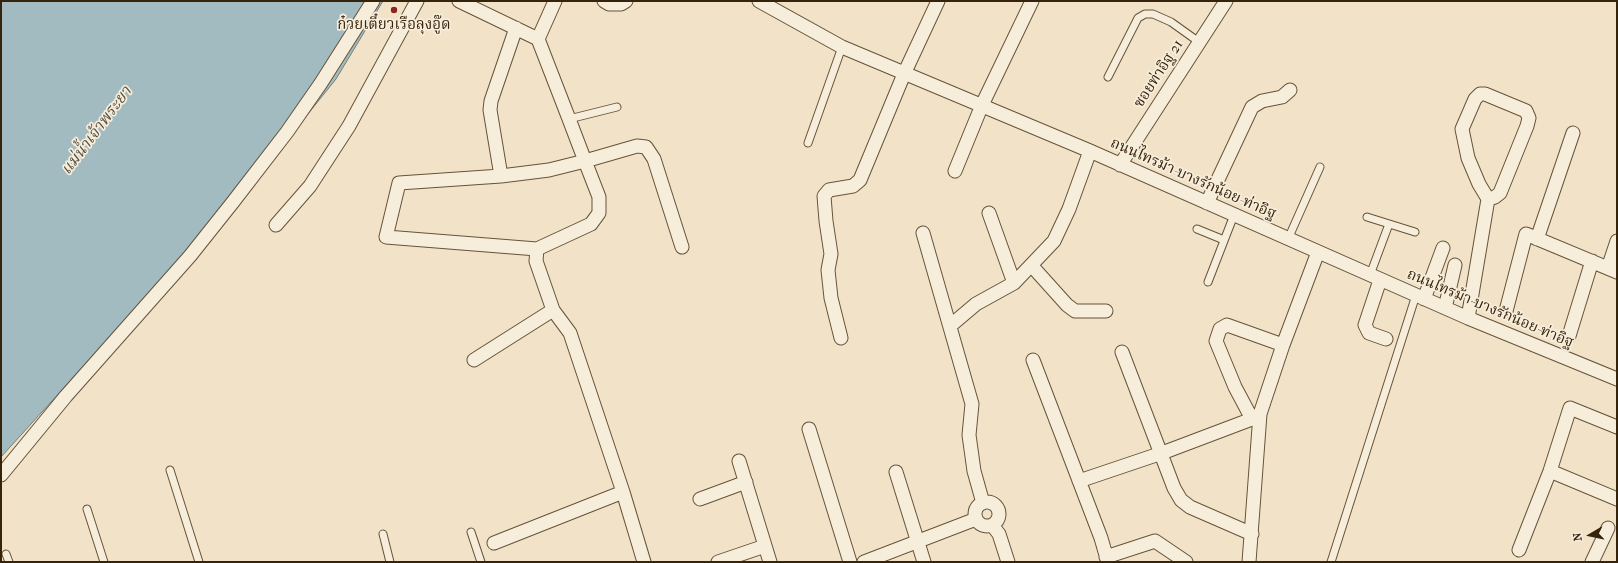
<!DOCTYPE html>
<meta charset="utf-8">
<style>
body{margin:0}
#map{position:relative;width:1618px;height:563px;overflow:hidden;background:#f2e3c8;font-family:"IM FELL French Canon",serif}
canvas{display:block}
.frame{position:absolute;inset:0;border:2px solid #36230b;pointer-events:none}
.north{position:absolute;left:1570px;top:515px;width:40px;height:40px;-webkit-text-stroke:3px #f7eddb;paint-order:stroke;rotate:261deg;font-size:11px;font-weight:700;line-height:16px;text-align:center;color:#36230b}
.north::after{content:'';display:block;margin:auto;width:14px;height:18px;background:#36230b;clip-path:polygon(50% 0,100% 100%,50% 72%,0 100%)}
</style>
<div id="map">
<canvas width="1618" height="563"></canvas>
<div class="frame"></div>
<div class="north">N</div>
</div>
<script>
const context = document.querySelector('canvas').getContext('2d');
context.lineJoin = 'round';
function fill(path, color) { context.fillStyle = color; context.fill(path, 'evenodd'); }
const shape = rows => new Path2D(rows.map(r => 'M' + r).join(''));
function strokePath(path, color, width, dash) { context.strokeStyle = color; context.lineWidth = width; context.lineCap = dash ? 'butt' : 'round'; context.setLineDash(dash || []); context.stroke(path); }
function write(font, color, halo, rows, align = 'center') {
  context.font = font + ' "IM FELL French Canon","Noto Serif Thai",serif'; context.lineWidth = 3.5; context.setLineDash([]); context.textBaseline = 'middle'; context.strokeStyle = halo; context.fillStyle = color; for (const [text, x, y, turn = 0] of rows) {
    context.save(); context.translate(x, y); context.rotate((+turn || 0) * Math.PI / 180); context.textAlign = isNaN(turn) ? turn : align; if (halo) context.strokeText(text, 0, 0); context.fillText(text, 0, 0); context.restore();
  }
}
const water = shape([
 [2,1,383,1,336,79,271,160,1,457,1,3,2,1]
]);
fill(water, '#a1bbc1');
strokePath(water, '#767e78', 1);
const service = shape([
 [1108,77,1138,18,1145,14,1153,14,1171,22,1199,42],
 [569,119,617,107],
 [808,143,842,47],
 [1367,217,1415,232],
 [1197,229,1224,240],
 [1288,239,1320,167],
 [1370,275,1389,224],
 [1208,282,1234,215],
 [170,470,199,562],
 [87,509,104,562],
 [471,532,481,562],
 [383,534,390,562],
 [6,554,9,562],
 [1331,562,1416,295]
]);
const minor = shape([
 [459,1,538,39],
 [555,1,538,39,569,119,585,161,599,197,599,213,591,224,537,249,386,237,399,183,501,176,549,170,585,161,637,146,646,147,654,159,682,247],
 [604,1,609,4,621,4,626,1],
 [759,1,842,47,1090,151,1468,318,1617,379],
 [1120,165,1226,1],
 [955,171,982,105,1032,1],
 [501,176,490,110,491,101,516,28],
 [1207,203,1252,107,1262,101,1282,97,1290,90],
 [989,213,1014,283],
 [276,225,310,186,349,126,417,1],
 [923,233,972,404,969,435,974,471,983,503],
 [1537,239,1573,133],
 [537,249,536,261,553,310,570,333,623,492,644,562],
 [1031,265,1067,305,1075,311,1106,311],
 [1608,268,1617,241],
 [1380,280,1365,325,1369,333,1386,339],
 [1424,299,1443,248],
 [1445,308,1455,265],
 [1506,311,1526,234,1617,272],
 [1468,318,1488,199,1479,184,1468,158,1462,129,1475,99,1480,94,1485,94,1526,111,1529,118,1527,126,1500,193,1495,197,1488,199],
 [950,326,976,304,1014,283,1054,241,1069,209,1090,151],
 [1569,336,1592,261],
 [841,338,831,298,828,270,831,254,826,221,824,196,829,190,853,186,860,180,904,74,938,1],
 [1122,352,1174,488,1181,500,1190,507,1252,534],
 [474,360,553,310],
 [1033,360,1101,538,1108,562],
 [1252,419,1235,387,1216,341,1220,329,1227,325,1283,345],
 [809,429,850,562],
 [739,461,770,562],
 [1550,471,1617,499],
 [896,472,924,562],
 [1,475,66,396,190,256,233,202,287,132,321,83,373,1],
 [1079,481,1162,453,1252,419,1260,414],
 [700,499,746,482],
 '975 514a12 12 0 1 1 24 0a12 12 0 1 1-24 0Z',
 [992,525,999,534,1008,562],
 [494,543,623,492],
 [1519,550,1550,471,1570,408,1617,427],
 [1106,557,1155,541,1186,562],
 [718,562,765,546],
 [864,562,976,519],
 [1249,562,1260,414,1283,345,1318,252],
 [1592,562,1608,528]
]);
strokePath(service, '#65533a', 9);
strokePath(minor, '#65533a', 15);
strokePath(service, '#f7eddb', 7);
strokePath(minor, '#f7eddb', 13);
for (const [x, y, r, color] of [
 [394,10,4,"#8f2418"]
]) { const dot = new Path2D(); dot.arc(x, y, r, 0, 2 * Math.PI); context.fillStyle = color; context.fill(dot); strokePath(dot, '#f7eddb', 1.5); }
write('15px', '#36230b', '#f7eddb', [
 ["ก๋วยเตี๋ยวเรือลุงอู๊ด",394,25]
]);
write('15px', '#36230b', '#f7eddb', [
 ["ซอยท่าอิฐ 21",1159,74,-57],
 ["ถนนไทรม้า-บางรักน้อย-ท่าอิฐ",1193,179,24],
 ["ถนนไทรม้า-บางรักน้อย-ท่าอิฐ",1490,309,23]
]);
write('italic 16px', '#565142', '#f7eddb', [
 ["แม่น้ำเจ้าพระยา",97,131,-53]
]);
</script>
